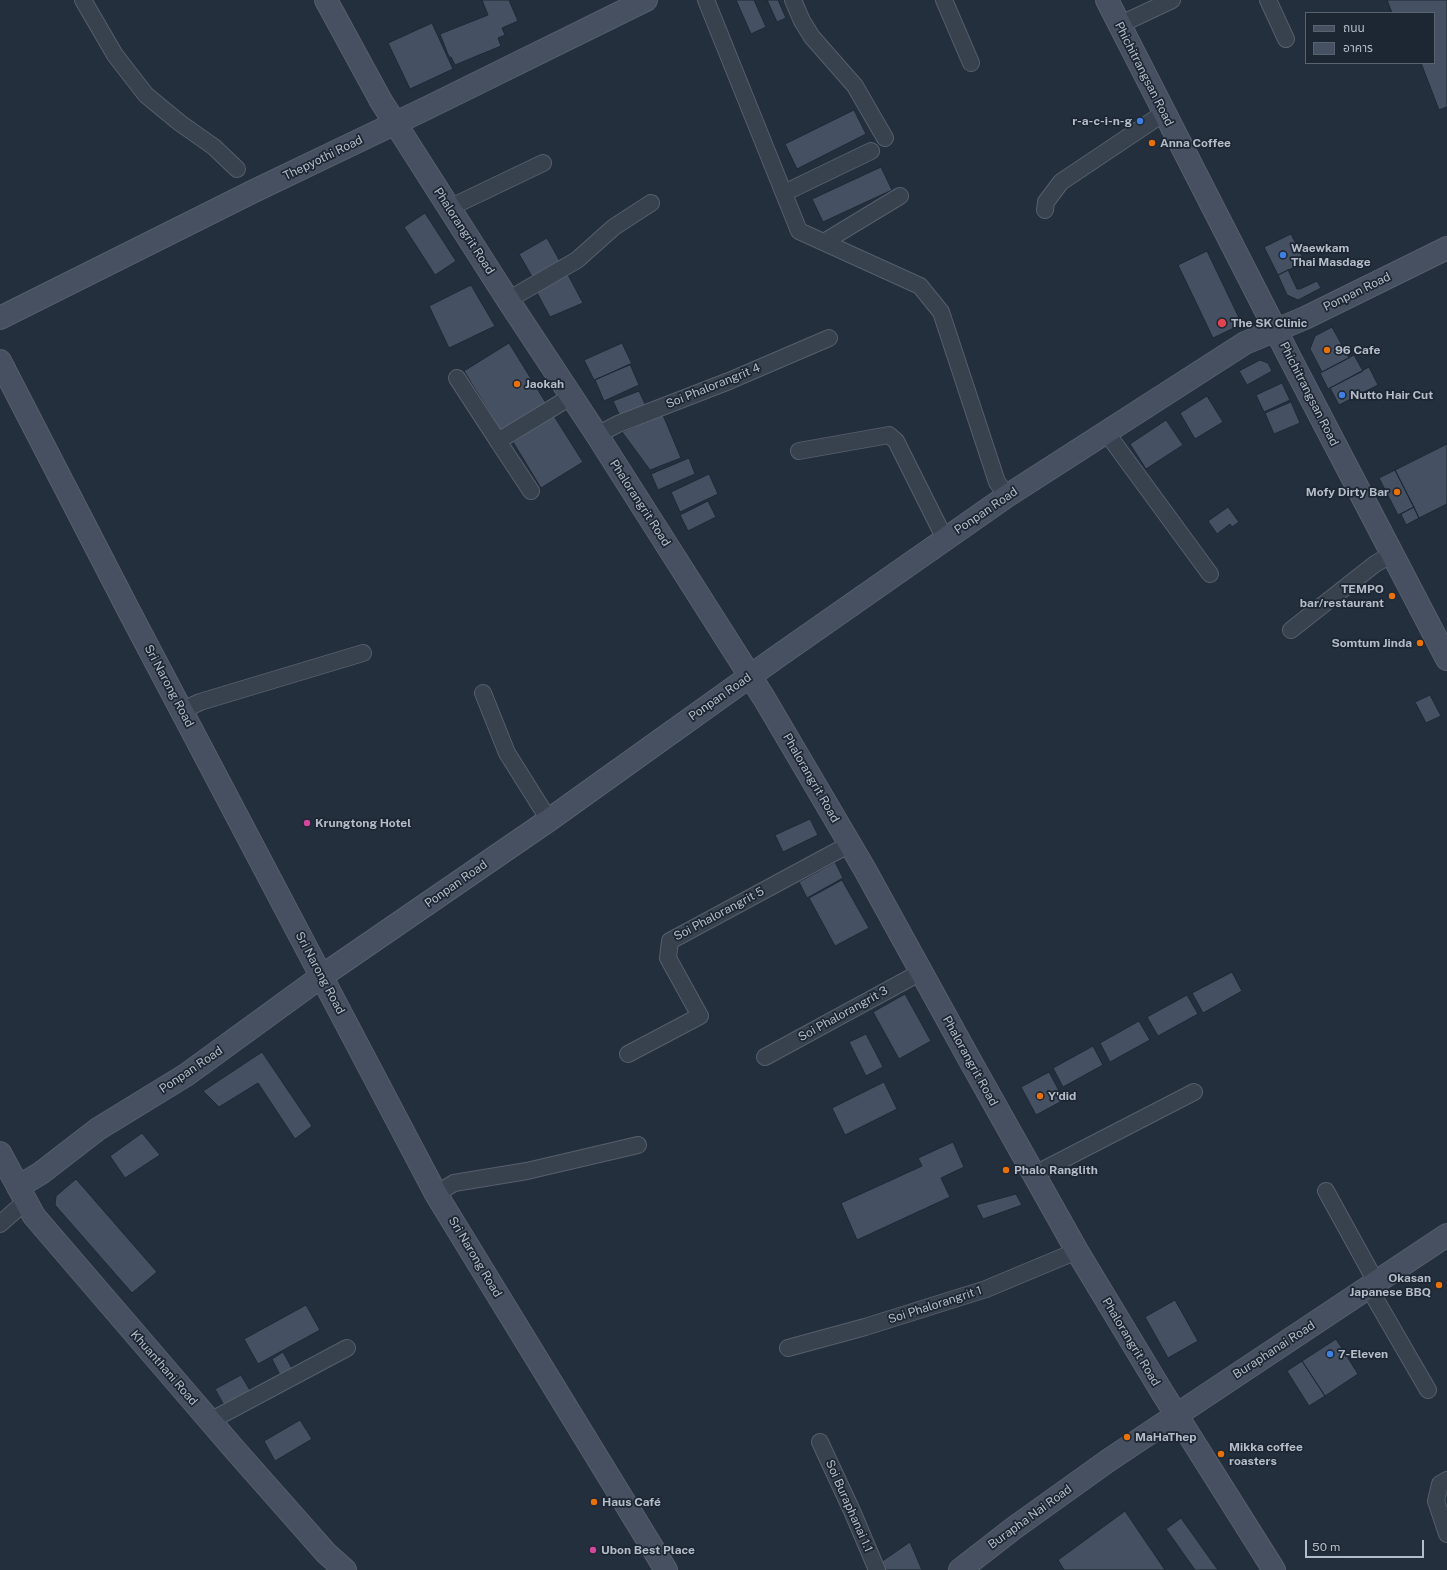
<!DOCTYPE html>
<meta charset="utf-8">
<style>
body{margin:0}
#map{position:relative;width:1447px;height:1570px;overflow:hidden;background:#242f3e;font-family:"Public Sans","Noto Sans Thai",sans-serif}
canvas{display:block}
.legend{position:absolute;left:1305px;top:12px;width:130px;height:52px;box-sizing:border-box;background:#1d2633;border:1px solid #59626f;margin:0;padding:5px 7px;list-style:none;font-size:12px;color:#b4bcc9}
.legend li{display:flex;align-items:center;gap:8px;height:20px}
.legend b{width:20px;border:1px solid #59626f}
.scale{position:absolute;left:1305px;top:1540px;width:119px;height:18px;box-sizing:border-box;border:2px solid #b4bcc9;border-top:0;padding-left:5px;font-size:12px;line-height:14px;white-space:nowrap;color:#b4bcc9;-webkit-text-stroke:3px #1d2633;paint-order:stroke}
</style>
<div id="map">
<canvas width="1447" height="1570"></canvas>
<ul class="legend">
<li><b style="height:5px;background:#465061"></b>ถนน</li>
<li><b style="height:11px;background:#455162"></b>อาคาร</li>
</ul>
<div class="scale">50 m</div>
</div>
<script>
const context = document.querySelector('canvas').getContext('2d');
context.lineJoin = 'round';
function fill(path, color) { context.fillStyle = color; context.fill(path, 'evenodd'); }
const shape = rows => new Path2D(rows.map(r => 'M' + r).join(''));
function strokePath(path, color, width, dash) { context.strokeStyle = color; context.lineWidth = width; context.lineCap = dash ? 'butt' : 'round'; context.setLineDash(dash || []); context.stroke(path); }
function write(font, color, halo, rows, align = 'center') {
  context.font = font + ' "Public Sans",sans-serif'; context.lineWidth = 3.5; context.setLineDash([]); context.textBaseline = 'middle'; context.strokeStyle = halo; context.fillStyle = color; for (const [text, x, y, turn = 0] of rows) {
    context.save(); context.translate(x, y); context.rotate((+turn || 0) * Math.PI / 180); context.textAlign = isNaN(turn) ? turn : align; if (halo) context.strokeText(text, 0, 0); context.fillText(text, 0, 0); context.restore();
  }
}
const building = shape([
 [482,0,509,0,518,21,502,28,505,35,498,38,501,46,455,65,451,57,449,57,440,34,488,15,482,0],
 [736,0,754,0,766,27,751,34,736,0],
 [767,0,778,0,786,18,777,22,767,0],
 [1387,0,1447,0,1447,107,1439,110,1421,63,1434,63,1434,13,1392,13,1387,0],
 [432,23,453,69,410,89,388,43,432,23],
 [854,110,866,134,797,169,785,144,854,110],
 [881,167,892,190,823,222,812,199,881,167],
 [425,213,456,261,435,275,404,227,425,213],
 [1291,234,1305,262,1278,275,1264,247,1291,234],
 [547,238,562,265,534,280,519,254,547,238],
 [1207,251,1242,324,1213,338,1178,265,1207,251],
 [1288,270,1297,289,1300,289,1317,281,1321,288,1298,300,1287,295,1278,275,1288,270],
 [566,271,583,303,550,317,535,289,566,271],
 [471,285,495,326,449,348,429,306,471,285],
 [1332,327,1349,358,1322,372,1310,349,1315,336,1332,327],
 [509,343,546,403,501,431,464,371,509,343],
 [622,343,632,364,594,380,584,360,622,343],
 [1354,355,1363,371,1328,389,1320,373,1354,355],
 [1260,360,1268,363,1272,371,1247,385,1239,371,1260,360],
 [630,364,639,385,604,401,595,380,630,364],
 [1369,367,1378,385,1339,405,1330,388,1369,367],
 [1282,383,1290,400,1264,412,1256,395,1282,383],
 [639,391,646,406,620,416,613,401,639,391],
 [1207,396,1223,422,1195,439,1180,413,1207,396],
 [1291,402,1300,423,1274,434,1265,413,1291,402],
 [663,415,681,458,650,470,622,432,663,415],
 [554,416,583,462,541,488,513,442,554,416],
 [1166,420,1183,445,1146,469,1130,444,1166,420],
 [1447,444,1447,504,1419,518,1395,470,1447,444],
 [689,458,695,474,658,490,651,474,689,458],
 [1395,470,1414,507,1398,515,1379,478,1395,470],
 [709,474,718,494,680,512,671,492,709,474],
 [708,501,716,517,688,531,680,515,708,501],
 [1228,507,1239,522,1232,527,1230,524,1217,534,1208,521,1228,507],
 [1414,507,1419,518,1406,525,1401,514,1414,507],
 [1430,695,1441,716,1426,723,1415,702,1430,695],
 [810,819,818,835,783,852,775,835,810,819],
 [835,862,843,878,807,898,799,882,835,862],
 [842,880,869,928,835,946,809,898,842,880],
 [1232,972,1242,991,1203,1013,1192,993,1232,972],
 [905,994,931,1041,899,1059,873,1012,905,994],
 [1187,995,1198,1014,1158,1036,1147,1017,1187,995],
 [1139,1021,1150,1040,1110,1062,1100,1043,1139,1021],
 [866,1034,883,1067,866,1076,849,1042,866,1034],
 [1093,1046,1103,1065,1063,1087,1053,1068,1093,1046],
 [262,1052,312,1126,295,1139,258,1083,219,1107,203,1091,262,1052],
 [1049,1072,1064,1100,1036,1115,1021,1087,1049,1072],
 [884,1082,897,1109,845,1135,832,1108,884,1082],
 [142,1133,160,1155,125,1178,110,1156,142,1133],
 [953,1142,964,1167,941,1178,950,1197,857,1240,841,1203,922,1166,918,1158,953,1142],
 [76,1179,157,1272,132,1293,55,1205,56,1196,76,1179],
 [1016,1194,1022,1205,983,1219,976,1205,1016,1194],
 [1175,1300,1198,1341,1168,1358,1145,1317,1175,1300],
 [306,1305,320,1330,258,1364,244,1339,306,1305],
 [1336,1339,1358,1374,1325,1396,1302,1361,1336,1339],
 [283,1352,293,1370,281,1377,272,1359,283,1352],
 [1302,1361,1325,1396,1309,1406,1287,1371,1302,1361],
 [241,1375,251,1392,225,1407,215,1389,241,1375],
 [300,1420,312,1439,275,1461,264,1441,300,1420],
 [1125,1511,1165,1570,1064,1570,1058,1560,1125,1511],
 [1181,1518,1218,1570,1195,1570,1166,1529,1181,1518],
 [910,1542,922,1570,881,1570,878,1564,910,1542]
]);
fill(building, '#455162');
strokePath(building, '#1f2835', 1);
const street = shape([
 [83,0,115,55,146,95,180,123,214,147,237,169],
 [706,0,799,231,920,286,941,312,997,482,1007,496],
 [793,0,802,21,812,37,855,86,885,138],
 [944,0,971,63],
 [1268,0,1286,39],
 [1119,25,1172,0],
 [784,193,871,151],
 [449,208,543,163],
 [1045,210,1046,202,1061,182,1164,113],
 [824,242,900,196],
 [508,300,577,260,614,227,651,203],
 [457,378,498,441],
 [1106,432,1210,574],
 [597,435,618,424,729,381,829,338],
 [799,451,889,435,896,441,945,539],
 [531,491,498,441,572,396],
 [1291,630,1375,564,1392,554],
 [483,693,507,753,549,820],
 [181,711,200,702,363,653],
 [628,1054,700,1016,668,958,670,941,850,844],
 [765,1057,921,972],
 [1035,1174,1194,1092],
 [1326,1191,1376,1282],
 [436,1194,454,1183,527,1171,638,1145],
 [0,1224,26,1201],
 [1369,1288,1428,1390],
 [788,1348,865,1327,986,1289,1077,1251],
 [210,1421,347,1348],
 [820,1442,852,1511,877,1570],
 [1447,1480,1440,1484,1436,1501,1447,1534]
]);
const secondary = shape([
 [326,0,381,101,508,300,597,435,764,698,864,868,972,1064,1077,1251,1162,1392,1274,1570],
 [1107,0,1290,358,1447,659],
 [0,318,254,191,427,108,646,0],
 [0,361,129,611,436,1194,666,1570],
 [0,1153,34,1216,235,1450,326,1553,345,1570],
 [18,1187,41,1173,98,1129,186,1075,322,976,549,820,774,659,1007,496,1245,343,1305,318,1447,248],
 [960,1570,1014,1528,1109,1460,1447,1235]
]);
strokePath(street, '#565f6c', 18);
strokePath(secondary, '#565f6c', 24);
strokePath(street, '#38414e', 16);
strokePath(secondary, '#465061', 22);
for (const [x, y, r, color] of [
 [1140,121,4,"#3f7fe0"],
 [1152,143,4,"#e8710a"],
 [1283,255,4,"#3f7fe0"],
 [1222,323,5,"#e0444e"],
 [1327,350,4,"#e8710a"],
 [517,384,4,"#e8710a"],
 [1342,395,4,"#3f7fe0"],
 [1397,492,4,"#e8710a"],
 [1392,596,4,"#e8710a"],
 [1420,643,4,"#e8710a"],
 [307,823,4,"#d1479c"],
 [1040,1096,4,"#e8710a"],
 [1006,1170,4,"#e8710a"],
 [1439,1285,4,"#e8710a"],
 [1330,1354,4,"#3f7fe0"],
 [1127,1437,4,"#e8710a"],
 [1221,1454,4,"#e8710a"],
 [594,1502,4,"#e8710a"],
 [593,1550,4,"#d1479c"]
]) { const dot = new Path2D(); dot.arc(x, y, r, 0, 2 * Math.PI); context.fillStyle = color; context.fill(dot); strokePath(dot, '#1d2633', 1.5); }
write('12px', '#b4bcc9', '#1d2633', [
 ["Phichitrangsan Road",1144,74,63],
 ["Thepyothi Road",323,158,-26],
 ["Phalorangrit Road",464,231,57],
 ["Ponpan Road",1357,292,-26],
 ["Soi Phalorangrit 4",713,386,-22],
 ["Phichitrangsan Road",1309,394,63],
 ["Phalorangrit Road",640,503,57],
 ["Ponpan Road",986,511,-34],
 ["Sri Narong Road",169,686,62],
 ["Ponpan Road",720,697,-35],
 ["Phalorangrit Road",811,778,60],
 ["Ponpan Road",456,884,-35],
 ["Soi Phalorangrit 5",719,914,-28],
 ["Sri Narong Road",320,973,62],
 ["Soi Phalorangrit 3",843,1014,-29],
 ["Phalorangrit Road",970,1061,61],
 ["Ponpan Road",191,1070,-34],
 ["Sri Narong Road",475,1257,59],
 ["Soi Phalorangrit 1",935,1305,-18],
 ["Phalorangrit Road",1131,1342,59],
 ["Buraphanai Road",1274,1350,-33],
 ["Khuanthani Road",164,1368,49],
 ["Soi Buraphanai 1.1",849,1506,66],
 ["Burapha Nai Road",1030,1517,-36]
]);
write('bold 12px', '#b4bcc9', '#1d2633', [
 ["r-a-c-i-n-g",1132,121,"right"],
 ["Anna Coffee",1160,143],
 ["Waewkam",1291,248],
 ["Thai Masdage",1291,262],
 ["The SK Clinic",1231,323],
 ["96 Cafe",1335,350],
 ["Jaokah",525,384],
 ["Nutto Hair Cut",1350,395],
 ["Mofy Dirty Bar",1389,492,"right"],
 ["TEMPO",1384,589,"right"],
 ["bar/restaurant",1384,603,"right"],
 ["Somtum Jinda",1412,643,"right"],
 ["Krungtong Hotel",315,823],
 ["Y'did",1048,1096],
 ["Phalo Ranglith",1014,1170],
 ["Okasan",1431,1278,"right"],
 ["Japanese BBQ",1431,1292,"right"],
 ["7-Eleven",1338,1354],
 ["MaHaThep",1135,1437],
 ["Mikka coffee",1229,1447],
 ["roasters",1229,1461],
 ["Haus Café",602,1502],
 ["Ubon Best Place",601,1550]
], 'left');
</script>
